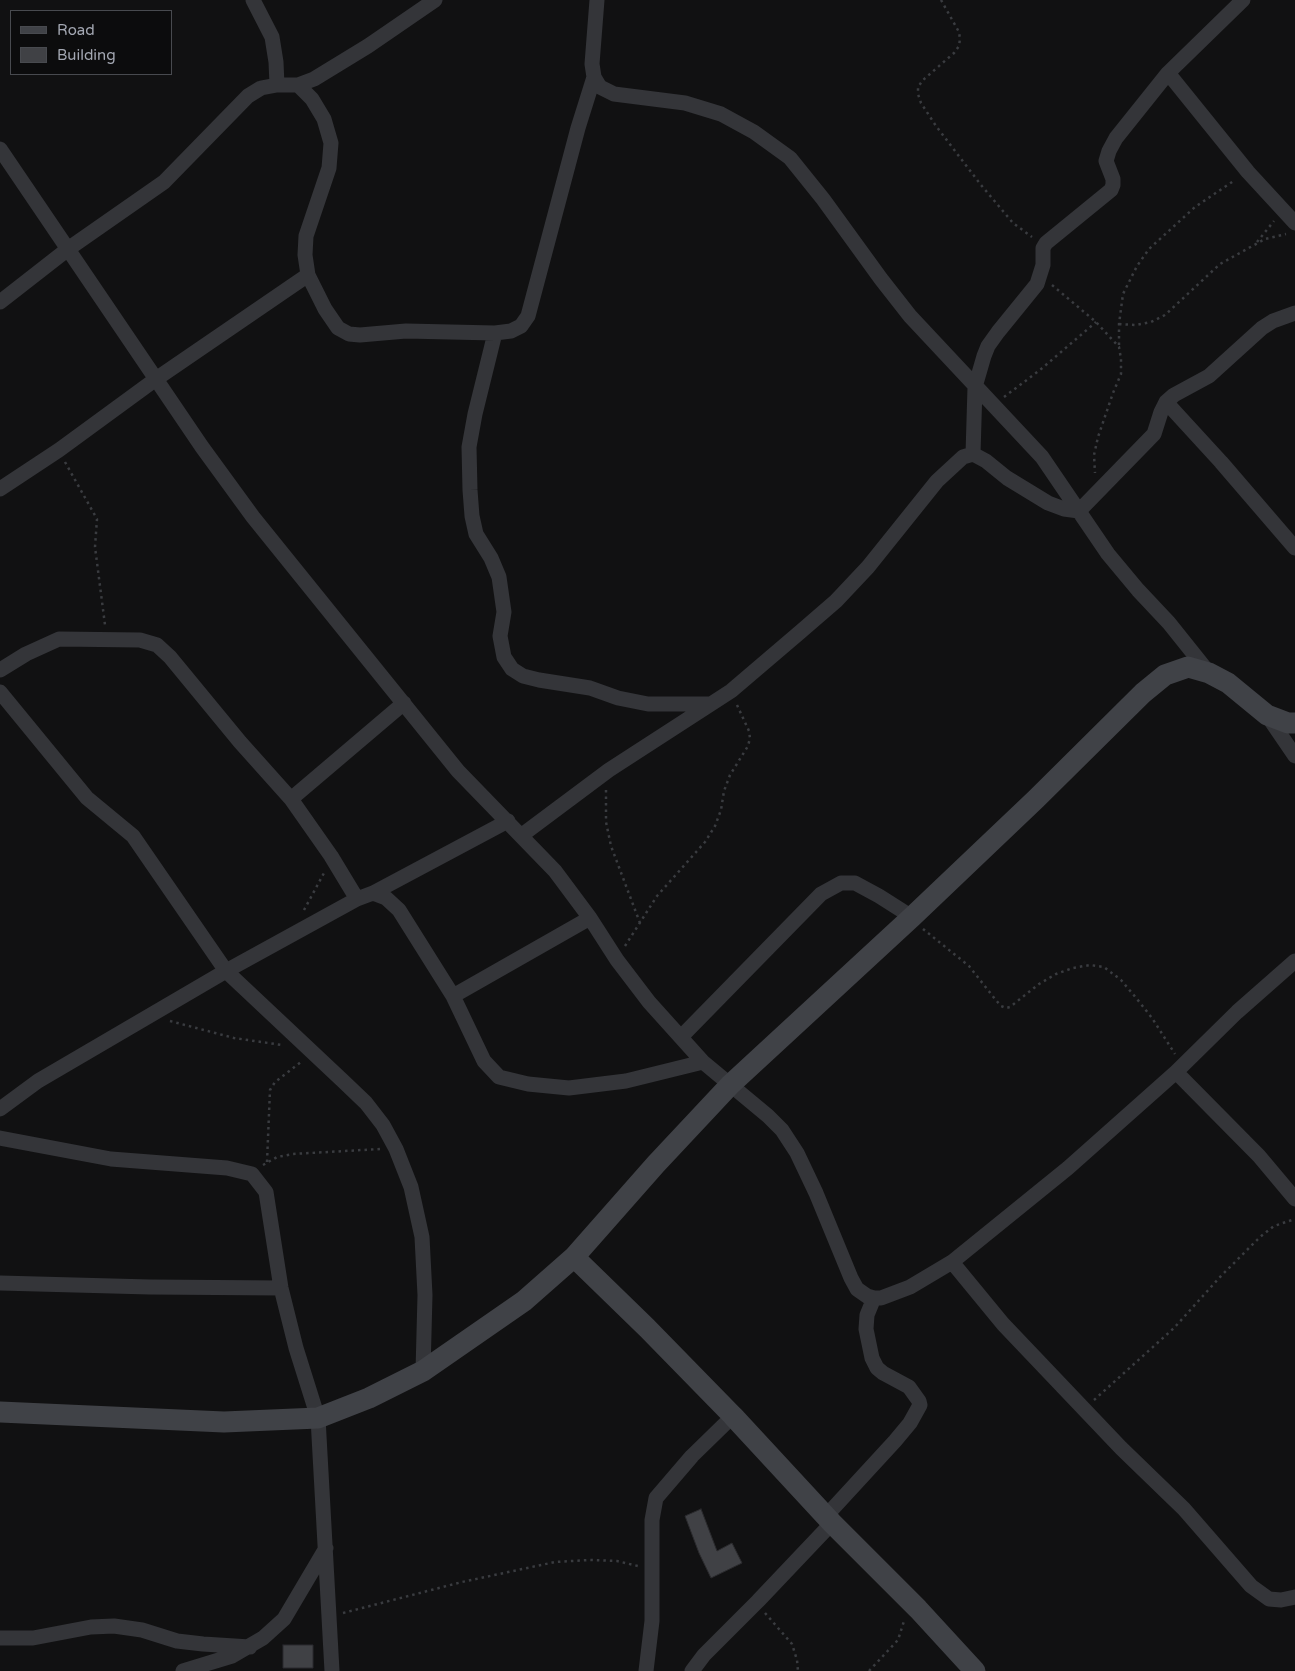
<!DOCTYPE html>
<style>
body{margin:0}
#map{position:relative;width:1295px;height:1671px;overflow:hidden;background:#111112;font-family:"Varela Round",sans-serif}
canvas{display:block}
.legend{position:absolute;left:10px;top:10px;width:162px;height:65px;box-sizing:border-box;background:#0c0c0d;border:1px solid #484a4f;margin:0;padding:6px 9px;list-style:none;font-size:15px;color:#a3a7b2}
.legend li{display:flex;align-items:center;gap:10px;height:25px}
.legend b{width:25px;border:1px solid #484a4f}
</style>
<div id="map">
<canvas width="1295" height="1671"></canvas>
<ul class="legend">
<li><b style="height:6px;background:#404247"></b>Road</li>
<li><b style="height:14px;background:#404145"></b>Building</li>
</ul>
</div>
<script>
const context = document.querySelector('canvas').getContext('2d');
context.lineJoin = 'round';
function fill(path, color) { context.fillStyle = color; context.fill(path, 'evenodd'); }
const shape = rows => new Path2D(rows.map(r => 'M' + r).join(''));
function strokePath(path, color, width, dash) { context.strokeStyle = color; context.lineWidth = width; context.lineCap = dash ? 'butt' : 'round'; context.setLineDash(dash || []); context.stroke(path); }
const building = shape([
 [701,1509,717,1551,732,1543,742,1563,711,1578,699,1553,685,1516,701,1509],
 [283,1645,313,1645,313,1668,283,1668,283,1645]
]);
fill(building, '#404145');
strokePath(building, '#2b2b2e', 1);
strokePath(shape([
 [941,0,959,32,960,39,959,46,954,53,923,80,918,87,918,94,921,103,936,126,981,185,1013,223,1032,237],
 [1257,242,1274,221],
 [1052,285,1096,322,1119,347,1121,359,1121,374,1113,393,1098,437,1094,455,1095,473],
 [1119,324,1136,325,1151,322,1165,315,1220,264,1265,239,1286,234],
 [1119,345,1119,324,1123,294,1137,266,1149,249,1195,207,1235,180],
 [1004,397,1040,370,1096,322],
 [65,462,97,519,95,547,105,625],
 [606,790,606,822,611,846,640,923],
 [304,910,324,873],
 [923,929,969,966,995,999,1001,1006,1006,1008,1010,1007,1039,984,1056,974,1073,968,1090,965,1104,967,1121,980,1137,999,1152,1018,1175,1054],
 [625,946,657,896,705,842,715,826,721,810,724,791,730,775,748,746,750,738,749,731,737,705],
 [170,1021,234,1038,282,1045],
 [267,1162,270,1090,275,1082,301,1062],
 [263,1165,277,1157,293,1154,380,1149],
 [1094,1400,1174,1328,1220,1277,1260,1237,1274,1226,1295,1219],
 [343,1613,462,1582,555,1562,590,1560,617,1561,638,1566],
 [765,1613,792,1644,797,1660,798,1671],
 [869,1671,898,1640,904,1621]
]), '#3a3c40', 2.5, [2.5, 4]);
strokePath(shape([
 [253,0,272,37,276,62,277,85],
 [597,0,592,64,594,77,600,87,614,94,685,103,721,114,754,132,790,158,823,199,881,279,910,316,1042,457,1108,554,1138,590,1169,623,1209,673],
 [1168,73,1248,172,1295,223],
 [298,85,312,99,324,119,331,143,329,168,306,236,305,255,308,275,325,309,338,328,349,334,360,335,406,331,495,333,511,331,521,326,528,316,578,128,594,77],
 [0,149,202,447,253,517,458,771,555,871,590,918,617,960,649,1002,703,1062,768,1116,782,1130,797,1153,816,1193,851,1278,857,1289,867,1296,874,1298,881,1298,910,1287,952,1262,1068,1168,1176,1072,1237,1012,1295,961],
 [0,302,68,249,164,182,248,96,261,88,277,85,298,85,314,79,368,46,435,0],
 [495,333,475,414,469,447,470,490,472,516,476,534,491,558,499,577,504,612,500,636,504,657,512,669,523,676,539,680,590,688,618,698,648,704,710,704],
 [1166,402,1221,462,1295,548],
 [973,454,975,387,984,356,988,346,998,332,1037,284,1043,265,1043,248,1046,243,1111,190,1113,185,1113,179,1106,161,1109,151,1116,138,1168,73,1243,0],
 [0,489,59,450,156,379,308,275],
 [0,670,26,654,59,639,140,640,157,645,170,657,240,742,291,799,331,856,357,899],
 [0,692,87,798,133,836,226,971,343,1081,366,1103,383,1125,396,1149,411,1187,422,1237,425,1295,423,1371],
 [1267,715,1295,756],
 [291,799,404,703],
 [522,835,609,770,731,691,799,633,836,601,868,567,937,481,963,457,973,454,986,461,1007,478,1048,503,1064,509,1079,511,1154,434,1161,412,1166,402,1174,395,1209,376,1262,328,1273,321,1295,313],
 [373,893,508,821],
 [453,996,590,918],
 [681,1037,821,894,841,883,855,883,879,896,912,917],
 [1176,1072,1259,1156,1295,1199],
 [0,1109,38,1081,226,971,357,899,373,893,386,898,399,910,453,996,484,1061,499,1077,528,1084,569,1088,626,1081,703,1062],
 [0,1138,111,1159,227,1168,252,1174,266,1192,281,1288,296,1348,318,1418,332,1671],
 [952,1262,1003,1324,1121,1448,1184,1509,1251,1586,1269,1599,1281,1600,1295,1597],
 [0,1283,150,1287,281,1288],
 [826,1516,895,1441,910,1423,920,1405,919,1401,909,1387,883,1373,877,1368,872,1358,866,1329,867,1315,874,1298],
 [0,1638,33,1638,91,1627,114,1626,142,1630,177,1641,203,1644,250,1647],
 [183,1671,232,1656,263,1638,284,1619,326,1548],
 [646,1671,652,1621,652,1520,656,1498,692,1456,733,1416],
 [692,1671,704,1655,758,1601,832,1523]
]), '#343539', 15);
strokePath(shape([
 [574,1257,647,1328,733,1416,832,1523,918,1609,975,1671],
 [0,1412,224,1422,318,1418,369,1398,423,1371,524,1301,574,1257,656,1164,730,1085,912,917,1036,799,1143,693,1165,675,1188,667,1209,673,1228,683,1267,715,1288,723,1295,723]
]), '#404247', 21);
</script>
